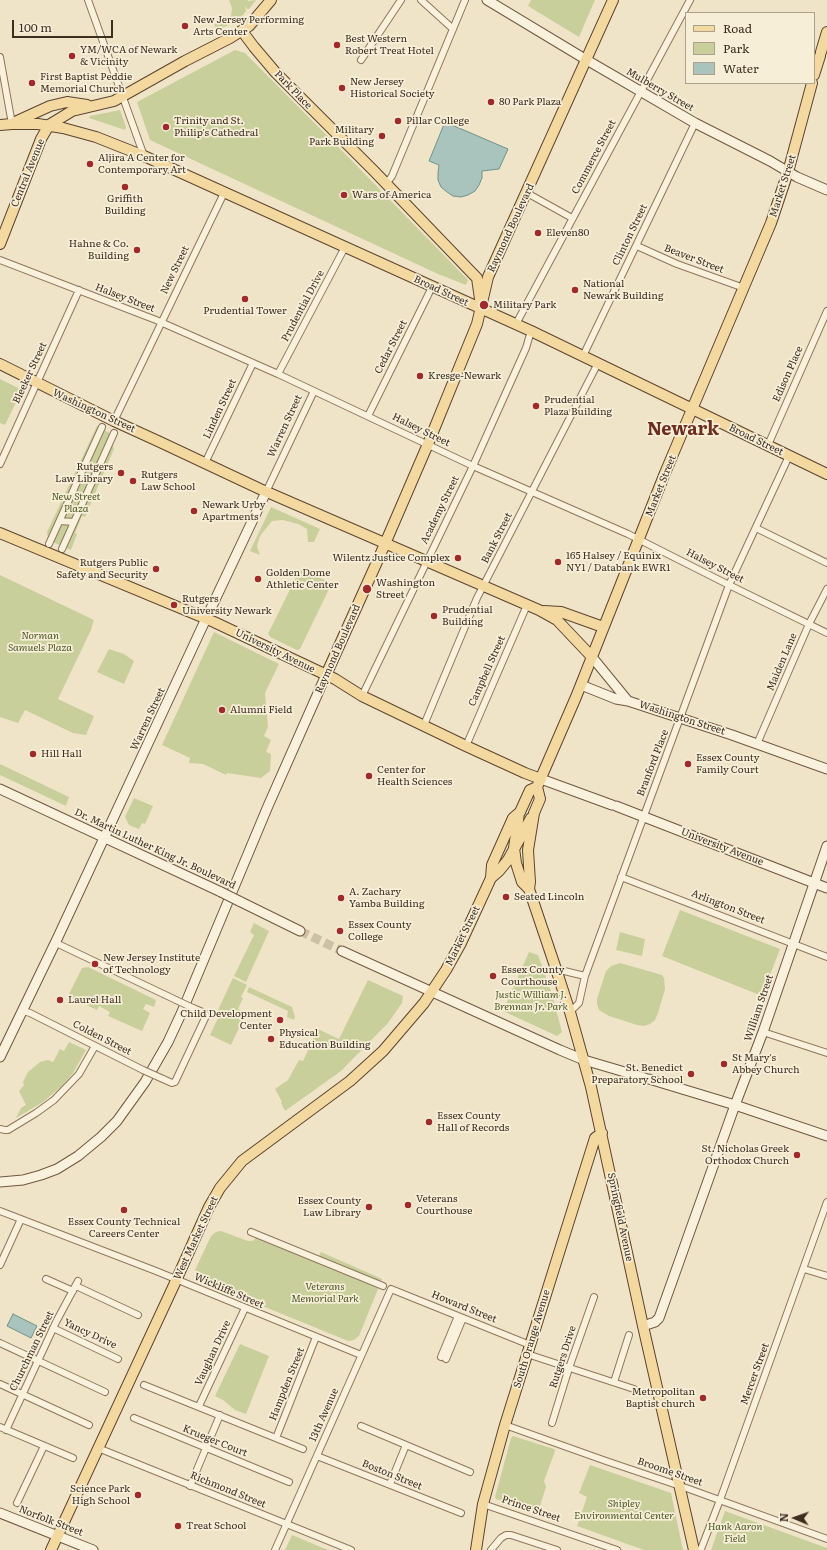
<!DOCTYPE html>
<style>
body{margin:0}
#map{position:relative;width:827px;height:1550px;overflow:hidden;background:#f0e4c8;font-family:Literata,serif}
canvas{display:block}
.legend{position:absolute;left:685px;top:12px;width:130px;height:72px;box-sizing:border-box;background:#f7eed8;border:1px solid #ada18e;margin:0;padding:5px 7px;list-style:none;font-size:12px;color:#3d2e20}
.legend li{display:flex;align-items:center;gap:8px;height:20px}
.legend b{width:20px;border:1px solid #ada18e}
.north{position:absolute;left:775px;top:1498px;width:40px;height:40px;-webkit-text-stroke:3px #f7eed8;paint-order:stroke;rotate:272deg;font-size:11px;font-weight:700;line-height:16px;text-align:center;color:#3d2e20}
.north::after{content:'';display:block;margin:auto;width:14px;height:18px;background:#3d2e20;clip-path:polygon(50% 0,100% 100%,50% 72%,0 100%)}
.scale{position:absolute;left:12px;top:20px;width:101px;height:18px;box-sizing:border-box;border:2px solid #3d2e20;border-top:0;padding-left:5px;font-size:12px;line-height:14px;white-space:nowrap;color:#3d2e20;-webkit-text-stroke:3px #f7eed8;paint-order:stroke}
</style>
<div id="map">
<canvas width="827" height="1550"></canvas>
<ul class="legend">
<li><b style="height:5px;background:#f3d9a0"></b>Road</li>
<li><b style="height:11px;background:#c9cf9b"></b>Park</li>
<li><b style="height:11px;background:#a9c4bc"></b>Water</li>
</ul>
<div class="north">N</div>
<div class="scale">100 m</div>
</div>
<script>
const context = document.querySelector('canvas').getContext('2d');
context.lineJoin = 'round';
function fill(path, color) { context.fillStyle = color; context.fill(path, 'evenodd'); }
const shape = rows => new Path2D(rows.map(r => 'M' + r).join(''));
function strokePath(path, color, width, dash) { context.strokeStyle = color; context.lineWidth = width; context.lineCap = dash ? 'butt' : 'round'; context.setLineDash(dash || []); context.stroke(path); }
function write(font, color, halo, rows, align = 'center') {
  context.font = font + ' Literata,serif'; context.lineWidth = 3.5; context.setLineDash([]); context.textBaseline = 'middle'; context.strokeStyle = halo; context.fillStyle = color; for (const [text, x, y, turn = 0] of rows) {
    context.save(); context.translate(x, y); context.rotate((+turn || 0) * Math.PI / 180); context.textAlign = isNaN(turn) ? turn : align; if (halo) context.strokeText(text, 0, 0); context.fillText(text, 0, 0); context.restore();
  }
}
fill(shape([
 [229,0,248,0,248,1,256,0,249,9,247,9,245,6,246,11,243,15,229,25,217,30,214,24,226,22,231,16,232,8],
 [531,0,595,0,579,37,528,6],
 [235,50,245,53,355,164,468,280,466,285,438,274,150,140,137,102],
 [120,110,126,127,125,130,89,118,90,116],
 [0,379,22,390,5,425,0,423],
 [97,426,115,436,115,439,112,444,114,449,85,517,82,516,75,533,77,534,71,550,48,540,47,532],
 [271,507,320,529,314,542,308,542,307,529,298,524,283,520,272,521,260,536,257,546,260,555,250,551],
 [303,570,331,583,331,585,300,649,297,650,270,637,268,634,299,571],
 [0,575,94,620,91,630,58,699,94,716,86,735,73,733,25,710,18,723,0,717],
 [214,632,279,664,265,693,268,727,264,736,271,740,266,752,271,754,270,771,261,778,227,773,226,775,203,764,189,763,190,758,162,745],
 [109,649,124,654,134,661,124,684,97,672],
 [0,764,69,797,66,806,0,775],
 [134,798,153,806,145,824,142,823,139,829,129,825,125,817],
 [680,910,780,949,762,996,662,956],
 [254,923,269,931,246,982,234,976,254,935,250,932],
 [620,932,645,939,642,956,616,950],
 [529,952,538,955,552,994,562,1032,557,1036,503,1011],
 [620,963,662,975,664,978,665,989,658,1013,655,1020,650,1024,644,1026,637,1025,609,1016,599,1010,597,1004,597,999,606,971,611,966],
 [88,967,156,1000,154,1007,146,1004,143,1009,150,1013,142,1031,108,1016,110,1012,99,1006,97,1010,68,996,82,968],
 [233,978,247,985,241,997,243,998,238,1009,246,1013,231,1045,210,1035,221,1012,218,1010],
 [368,980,403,996,402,1003,388,1023,341,1071,285,1111,281,1103,282,1102,275,1089,288,1080,299,1060,303,1061,318,1029,339,1039],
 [249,987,292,1007,295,1017,294,1020,287,1017,288,1011,247,992],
 [69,1042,86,1050,73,1073,62,1086,43,1102,16,1118,21,1108,26,1105,19,1091,24,1085,23,1082,28,1072,40,1062,48,1060,53,1062,60,1049,64,1051],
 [221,1231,248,1241,252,1241,255,1239,258,1231,319,1256,321,1252,382,1279,359,1336,354,1340,348,1341,199,1280,195,1270,211,1236,216,1232],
 [240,1344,269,1356,246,1414,235,1410,223,1400,215,1396],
 [513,1436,554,1449,555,1451,544,1481,546,1487,538,1512,496,1499,495,1497,511,1438],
 [590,1465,671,1493,683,1550,644,1550,577,1526,587,1497,579,1493],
 [725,1511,827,1548,827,1550,711,1550],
 [292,1535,328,1550,285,1550]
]), '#c9cf9b');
const water = shape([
 [445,122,508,149,499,169,482,171,482,178,479,185,475,191,468,195,461,197,453,196,447,192,441,187,438,180,438,173,439,165,429,161,445,122],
 [13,1314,37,1326,31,1338,7,1326,13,1314]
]);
fill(water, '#a9c4bc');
strokePath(water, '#6f938a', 1);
strokePath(shape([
 [300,931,342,951]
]), '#ccc0a6', 9, [9, 4.5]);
const street = shape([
 [88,0,144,156],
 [421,0,453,29],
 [0,57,12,124],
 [361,60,401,0],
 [386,184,392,176,465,0],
 [527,193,572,218],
 [637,246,677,264,744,288],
 [0,260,156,320,278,374,473,466,628,534,729,585,827,633],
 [516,324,690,0],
 [583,356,695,123],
 [278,374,345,247],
 [368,416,432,287],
 [114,421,224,193],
 [768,445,827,311],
 [205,463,253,363],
 [0,464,79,290],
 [266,492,314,391],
 [60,521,74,522],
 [756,528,827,563],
 [49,544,102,427],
 [62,549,114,433],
 [362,696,473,466,526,348,531,331],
 [424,725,477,598,598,363],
 [757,744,809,624,827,589],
 [466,746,527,605],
 [621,877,827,957],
 [56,943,176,1000],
 [556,969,585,976],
 [23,1011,30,1013,143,1070],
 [570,1012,579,1003,585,976,729,585,789,456],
 [763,1032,827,1053],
 [163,1079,172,1083,175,1082,206,1016,205,1013,193,1008],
 [0,1129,5,1130,8,1130,36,1113,54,1100,79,1074,95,1046],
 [0,1211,156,1271,361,1355],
 [251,1232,383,1286],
 [0,1265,21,1219],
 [804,1269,827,1276],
 [46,1279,73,1291],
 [76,1286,138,1315],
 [53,1328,118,1359],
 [0,1343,105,1392],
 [527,1354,634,1389],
 [441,1357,458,1316],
 [446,1359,463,1318],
 [614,1382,629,1335],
 [0,1384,89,1425],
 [144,1385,303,1449],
 [199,1406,245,1308],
 [134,1418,289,1482],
 [552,1423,569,1368,594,1297],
 [505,1425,606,1461,689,1489,827,1539],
 [361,1426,470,1472],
 [0,1427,73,1458],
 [6,1430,56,1322,78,1281],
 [276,1438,316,1337],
 [98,1448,351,1550],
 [317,1456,461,1513],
 [390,1484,406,1445],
 [190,1486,220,1415],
 [17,1503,44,1446],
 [483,1504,617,1550],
 [275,1550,391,1289,530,1345],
 [491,1550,501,1538,506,1535,511,1535,557,1550],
 [699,1550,701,1549,720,1500,827,1202]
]);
const secondary = shape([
 [487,0,585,59,695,123,770,161,797,177,827,190],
 [592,657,628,701],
 [581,685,616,699,628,701,732,735,827,769],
 [541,779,612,805],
 [0,789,221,892],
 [616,806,827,888],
 [239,901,300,931],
 [342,951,560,1050,584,1060,645,1078],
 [0,1057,58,937,204,623,266,492],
 [649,1079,735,1105,827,1136],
 [0,1182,23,1180,41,1175,57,1169,78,1156,101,1137,117,1121,145,1082,168,1042,181,1014,268,806,326,675],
 [643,1326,655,1322,659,1318,735,1105,763,1032,827,846],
 [0,1513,93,1550]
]);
const primary = shape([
 [242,31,254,47,276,73,374,171,473,274,477,278,480,299],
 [821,52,827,32],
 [814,75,820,56],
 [15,122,50,106,67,102,87,105],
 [0,125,12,124,38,124,63,128,96,137,144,156,531,331,827,474],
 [0,244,41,139,49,125,72,111,114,101,185,61,230,38,249,26,271,0],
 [0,364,114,421,160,442,260,489,539,610,557,620,592,657],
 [0,533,214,622,335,679,362,696,466,746,525,773,541,779],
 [544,611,561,612,603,627],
 [326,675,381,553,428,444,477,324,488,277,613,0],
 [519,813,514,848,516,863,522,882,529,889,556,969,570,1012,591,1087,643,1326,694,1550],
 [491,878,499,871,508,860,531,818],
 [529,889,530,882,528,850,534,813,540,799,537,787],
 [51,1550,174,1285,209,1207,220,1188,242,1161,350,1081,383,1051,424,1003,446,970,461,943,491,878,492,865,513,818,520,812,530,790,537,787,576,697,665,473,771,223,788,172,812,83],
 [476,1550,483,1504,505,1425,595,1138,602,1133]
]);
strokePath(street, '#8d765c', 8);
strokePath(secondary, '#6f573f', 11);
strokePath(primary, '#5b4430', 12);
strokePath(street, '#faf1dc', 6);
strokePath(secondary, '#faf1dc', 9);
strokePath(primary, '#f3d9a0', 10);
const streetBridge = shape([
 [176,1000,193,1008],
 [143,1070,163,1079]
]);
const secondaryBridge = shape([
 [221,892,239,901]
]);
strokePath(streetBridge, '#8d765c', 8, []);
strokePath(secondaryBridge, '#6f573f', 11, []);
strokePath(streetBridge, '#faf1dc', 6);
strokePath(secondaryBridge, '#faf1dc', 9);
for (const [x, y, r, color] of [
 [185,26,4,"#9e2a2b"],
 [337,45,4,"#9e2a2b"],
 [72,56,4,"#9e2a2b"],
 [32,83,4,"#9e2a2b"],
 [342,88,4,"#9e2a2b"],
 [491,102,4,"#9e2a2b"],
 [398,121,4,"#9e2a2b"],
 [166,127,4,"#9e2a2b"],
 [382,136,4,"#9e2a2b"],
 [90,164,4,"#9e2a2b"],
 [125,187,4,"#9e2a2b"],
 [344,195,4,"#9e2a2b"],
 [538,233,4,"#9e2a2b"],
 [137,250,4,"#9e2a2b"],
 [575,290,4,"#9e2a2b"],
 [245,299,4,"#9e2a2b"],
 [484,305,5,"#9e2a2b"],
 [420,376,4,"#9e2a2b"],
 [536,406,4,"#9e2a2b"],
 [121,473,4,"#9e2a2b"],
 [133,481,4,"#9e2a2b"],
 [194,511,4,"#9e2a2b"],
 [458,558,4,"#9e2a2b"],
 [558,562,4,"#9e2a2b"],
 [156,569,4,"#9e2a2b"],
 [258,579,4,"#9e2a2b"],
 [367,589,5,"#9e2a2b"],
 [174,605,4,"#9e2a2b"],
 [434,616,4,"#9e2a2b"],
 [222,710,4,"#9e2a2b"],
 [33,754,4,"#9e2a2b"],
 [688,764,4,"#9e2a2b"],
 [369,776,4,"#9e2a2b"],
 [506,897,4,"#9e2a2b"],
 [341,898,4,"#9e2a2b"],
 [340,931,4,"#9e2a2b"],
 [95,964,4,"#9e2a2b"],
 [493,976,4,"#9e2a2b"],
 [60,1000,4,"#9e2a2b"],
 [280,1020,4,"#9e2a2b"],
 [271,1039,4,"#9e2a2b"],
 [724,1064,4,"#9e2a2b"],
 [691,1074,4,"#9e2a2b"],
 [429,1122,4,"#9e2a2b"],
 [797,1155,4,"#9e2a2b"],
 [408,1205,4,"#9e2a2b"],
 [369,1207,4,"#9e2a2b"],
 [124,1210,4,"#9e2a2b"],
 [703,1398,4,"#9e2a2b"],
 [138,1495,4,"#9e2a2b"],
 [178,1526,4,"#9e2a2b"]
]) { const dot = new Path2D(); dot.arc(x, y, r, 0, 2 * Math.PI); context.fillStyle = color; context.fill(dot); strokePath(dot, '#f7eed8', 1.5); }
write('10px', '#3d2e20', '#f7eed8', [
 ["New Jersey Performing",193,20],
 ["Arts Center",193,32],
 ["Best Western",345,39],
 ["Robert Treat Hotel",345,51],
 ["YM/WCA of Newark",80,50],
 ["& Vicinity",80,62],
 ["First Baptist Peddie",40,77],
 ["Memorial Church",40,89],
 ["New Jersey",350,82],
 ["Historical Society",350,94],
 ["80 Park Plaza",499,102],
 ["Trinity and St.",174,121],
 ["Philip's Cathedral",174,133],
 ["Pillar College",406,121],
 ["Military",374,130,"right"],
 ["Park Building",374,142,"right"],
 ["Aljira A Center for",98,158],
 ["Contemporary Art",98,170],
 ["Wars of America",352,195],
 ["Griffith",125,199,"center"],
 ["Building",125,211,"center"],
 ["Eleven80",546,233],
 ["Hahne & Co.",129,244,"right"],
 ["Building",129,256,"right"],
 ["National",583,284],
 ["Newark Building",583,296],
 ["Military Park",493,305],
 ["Prudential Tower",245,311,"center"],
 ["Kresge-Newark",428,376],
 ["Prudential",544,400],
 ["Plaza Building",544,412],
 ["Rutgers",113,467,"right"],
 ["Law Library",113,479,"right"],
 ["Rutgers",141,475],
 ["Law School",141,487],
 ["Newark Urby",202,505],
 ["Apartments",202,517],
 ["165 Halsey / Equinix",566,556],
 ["NY1 / Databank EWR1",566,568],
 ["Wilentz Justice Complex",450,558,"right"],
 ["Rutgers Public",148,563,"right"],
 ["Safety and Security",148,575,"right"],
 ["Golden Dome",266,573],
 ["Athletic Center",266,585],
 ["Washington",376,583],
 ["Street",376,595],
 ["Rutgers",182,599],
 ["University Newark",182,611],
 ["Prudential",442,610],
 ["Building",442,622],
 ["Alumni Field",230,710],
 ["Hill Hall",41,754],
 ["Essex County",696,758],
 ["Family Court",696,770],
 ["Center for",377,770],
 ["Health Sciences",377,782],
 ["A. Zachary",349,892],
 ["Yamba Building",349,904],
 ["Seated Lincoln",514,897],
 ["Essex County",348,925],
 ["College",348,937],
 ["New Jersey Institute",103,958],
 ["of Technology",103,970],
 ["Essex County",501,970],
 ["Courthouse",501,982],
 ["Laurel Hall",68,1000],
 ["Child Development",272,1014,"right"],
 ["Center",272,1026,"right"],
 ["Physical",279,1033],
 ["Education Building",279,1045],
 ["St Mary's",732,1058],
 ["Abbey Church",732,1070],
 ["St. Benedict",683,1068,"right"],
 ["Preparatory School",683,1080,"right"],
 ["Essex County",437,1116],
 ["Hall of Records",437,1128],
 ["St. Nicholas Greek",789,1149,"right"],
 ["Orthodox Church",789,1161,"right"],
 ["Veterans",416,1199],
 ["Courthouse",416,1211],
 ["Essex County",361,1201,"right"],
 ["Law Library",361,1213,"right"],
 ["Essex County Technical",124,1222,"center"],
 ["Careers Center",124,1234,"center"],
 ["Metropolitan",695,1392,"right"],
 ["Baptist church",695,1404,"right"],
 ["Science Park",130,1489,"right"],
 ["High School",130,1501,"right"],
 ["Treat School",186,1526]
], 'left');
write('10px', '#3d2e20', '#f7eed8', [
 ["Park Place",293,90,46],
 ["Mulberry Street",660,90,30],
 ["Commerce Street",594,157,-62],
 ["Central Avenue",28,173,-68],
 ["Market Street",783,186,-72],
 ["Raymond Boulevard",511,228,-65],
 ["Clinton Street",630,235,-64],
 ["Beaver Street",694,259,21],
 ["New Street",175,270,-64],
 ["Broad Street",441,291,25],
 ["Halsey Street",125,298,21],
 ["Prudential Drive",303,306,-62],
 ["Cedar Street",391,347,-63],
 ["Bleeker Street",30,373,-65],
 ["Edison Place",788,374,-66],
 ["Linden Street",220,409,-65],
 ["Washington Street",94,411,25],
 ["Warren Street",285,426,-65],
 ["Halsey Street",421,430,26],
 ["Broad Street",756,440,26],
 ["Market Street",661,486,-68],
 ["Academy Street",440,510,-64],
 ["Bank Street",497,538,-63],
 ["Halsey Street",715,566,27],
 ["Raymond Boulevard",338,649,-66],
 ["University Avenue",275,651,26],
 ["Maiden Lane",782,662,-67],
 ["Campbell Street",487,671,-66],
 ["Washington Street",682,718,18],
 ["Warren Street",148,719,-65],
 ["Branford Place",653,763,-69],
 ["University Avenue",722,847,21],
 ["Dr. Martin Luther King Jr. Boulevard",155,849,25],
 ["Arlington Street",728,907,21],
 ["Market Street",463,936,-64],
 ["William Street",759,1008,-71],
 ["Colden Street",102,1038,27],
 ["Springfield Avenue",620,1217,78],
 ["West Market Street",196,1238,-65],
 ["Wickliffe Street",229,1291,23],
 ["Howard Street",464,1307,22],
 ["Yancy Drive",90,1334,25],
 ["South Orange Avenue",532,1339,-73],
 ["Churchman Street",32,1351,-64],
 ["Vaughan Drive",213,1353,-65],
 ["Rutgers Drive",563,1357,-72],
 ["Mercer Street",755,1374,-70],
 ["Hampden Street",287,1384,-68],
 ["13th Avenue",324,1415,-66],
 ["Krueger Court",215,1441,22],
 ["Broome Street",670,1472,19],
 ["Boston Street",392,1475,22],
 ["Richmond Street",228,1490,22],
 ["Prince Street",531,1509,19],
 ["Norfolk Street",51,1521,21]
]);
write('italic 10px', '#4d5a26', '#f7eed8', [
 ["New Street",76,497],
 ["Plaza",76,509],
 ["Norman",40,636],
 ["Samuels Plaza",40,648],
 ["Justic William J.",531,995],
 ["Brennan Jr. Park",531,1007],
 ["Veterans",325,1287],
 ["Memorial Park",325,1299],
 ["Shipley",624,1504],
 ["Environmental Center",624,1516],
 ["Hank Aaron",735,1527],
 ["Field",735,1539]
]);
write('bold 18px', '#6b2e1e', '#f7eed8', [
 ["Newark",683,430]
]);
</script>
